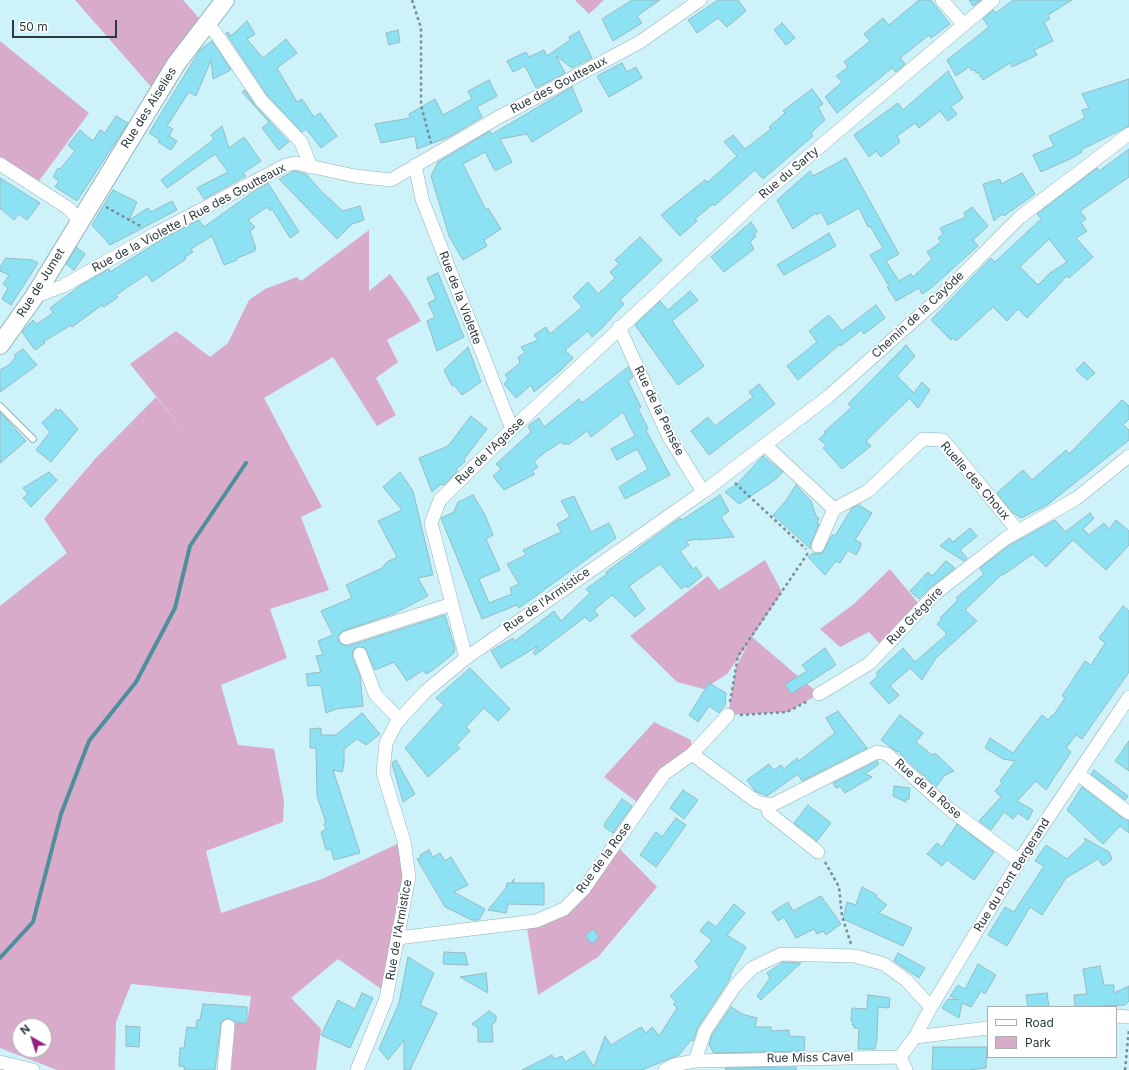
<!DOCTYPE html>
<meta charset="utf-8">
<style>
body{margin:0}
#map{position:relative;width:1129px;height:1070px;overflow:hidden;background:#cef2fa;font-family:Inter,sans-serif}
canvas{display:block}
.legend{position:absolute;left:987px;top:1006px;width:130px;height:52px;box-sizing:border-box;background:#fff;border:1px solid #aab0b1;margin:0;padding:5px 7px;list-style:none;font-size:12px;color:#2b3a3d}
.legend li{display:flex;align-items:center;gap:8px;height:20px}
.legend b{width:20px;border:1px solid #aab0b1}
.north{position:absolute;left:12px;top:1018px;width:40px;height:40px;box-sizing:border-box;background:#fff;border:1px solid #aab0b1;border-radius:50%;rotate:321deg;font-size:11px;font-weight:700;line-height:16px;text-align:center;color:#2b3a3d}
.north::after{content:'';display:block;margin:auto;width:14px;height:18px;background:#931e7c;clip-path:polygon(50% 0,100% 100%,50% 72%,0 100%)}
.scale{position:absolute;left:12px;top:20px;width:105px;height:18px;box-sizing:border-box;border:2px solid #2b3a3d;border-top:0;padding-left:5px;font-size:12px;line-height:14px;white-space:nowrap;color:#2b3a3d;-webkit-text-stroke:3px #fff;paint-order:stroke}
</style>
<div id="map">
<canvas width="1129" height="1070"></canvas>
<ul class="legend">
<li><b style="height:5px;background:#fff"></b>Road</li>
<li><b style="height:11px;background:#d9abcb"></b>Park</li>
</ul>
<div class="north">N</div>
<div class="scale">50 m</div>
</div>
<script>
const context = document.querySelector('canvas').getContext('2d');
context.lineJoin = 'round';
function fill(path, color) { context.fillStyle = color; context.fill(path, 'evenodd'); }
const shape = rows => new Path2D(rows.map(r => 'M' + r).join(''));
function strokePath(path, color, width, dash) { context.strokeStyle = color; context.lineWidth = width; context.lineCap = dash ? 'butt' : 'round'; context.setLineDash(dash || []); context.stroke(path); }
function write(font, color, halo, rows, align = 'center') {
  context.font = font + ' Inter,sans-serif'; context.lineWidth = 3.5; context.setLineDash([]); context.textBaseline = 'middle'; context.strokeStyle = halo; context.fillStyle = color; for (const [text, x, y, turn = 0] of rows) {
    context.save(); context.translate(x, y); context.rotate((+turn || 0) * Math.PI / 180); context.textAlign = isNaN(turn) ? turn : align; if (halo) context.strokeText(text, 0, 0); context.fillText(text, 0, 0); context.restore();
  }
}
fill(shape([
 [75,0,183,0,200,19,153,89],
 [575,0,604,0,589,14],
 [0,41,89,113,39,181,0,157],
 [369,230,369,291,390,274,408,299,421,321,387,340,398,362,376,378,396,415,377,426,333,357,264,398,322,507,301,517,329,590,270,609,287,658,221,685,238,745,274,749,284,801,283,822,206,851,221,913,322,879,404,841,409,877,387,993,338,959,291,998,321,1029,316,1070,231,1070,235,1022,247,1023,251,996,131,984,116,1022,115,1070,57,1070,0,1048,0,606,67,553,44,519,95,459,156,397,189,437,130,364,176,331,210,357,228,343,249,300,265,289,297,277,301,281],
 [20,1026,44,1026,44,1050,20,1050],
 [765,560,782,592,752,637,819,694,787,712,728,715,736,667,748,644,727,674,704,689,677,682,630,636,708,576,719,590],
 [890,569,918,603,880,644,869,632,840,647,820,629,854,604],
 [654,722,691,740,692,754,642,806,604,777],
 [615,844,657,887,598,957,538,995,526,922,575,898]
]), '#d9abcb');
strokePath(shape([
 [0,958,33,922,61,814,89,741,136,682,175,608,190,546,246,463]
]), '#4f8f9c', 4);
const building = shape([
 [632,0,660,0,637,16,642,23,613,41,602,19,632,0],
 [718,0,738,0,746,11,727,27,718,18,697,33,688,20,718,0],
 [919,0,931,0,950,24,931,38,929,35,900,58,905,64,896,72,892,68,837,113,825,97,842,82,836,76,848,67,844,62,870,41,864,34,883,18,889,25,919,0],
 [969,0,981,0,973,6,969,0],
 [1013,0,1072,0,1048,15,1050,19,1044,22,1053,41,1034,50,1037,55,1012,67,1010,63,983,80,978,72,976,73,974,69,972,71,969,67,956,76,947,60,989,27,983,19,993,10,996,13,1013,0],
 [247,21,255,34,247,39,263,58,286,39,297,53,277,68,297,102,302,99,314,117,320,113,337,136,321,148,306,129,302,132,267,95,226,33,228,32,231,36,247,21],
 [782,23,795,38,786,45,774,30,782,23],
 [398,30,400,42,389,45,386,33,398,30],
 [579,31,592,58,572,68,556,56,565,73,536,88,525,66,513,72,507,61,526,52,529,57,544,50,547,56,570,40,569,37,579,31],
 [212,41,231,70,213,79,211,60,196,96,189,92,167,126,173,129,169,136,177,141,171,150,158,142,160,140,149,133,200,50,212,41],
 [622,63,627,72,636,67,642,78,609,97,597,76,622,63],
 [948,71,963,98,951,107,957,114,948,121,940,111,919,128,915,123,897,136,900,142,881,157,876,151,869,157,854,135,898,103,903,110,948,71],
 [1129,79,1129,126,1081,150,1082,152,1072,158,1041,172,1033,155,1054,146,1049,136,1085,118,1082,110,1089,108,1082,94,1129,79],
 [489,80,497,96,477,107,482,117,449,137,417,149,415,136,381,143,375,124,410,118,409,114,435,99,443,115,472,99,468,91,489,80],
 [572,87,582,111,532,142,527,134,500,139,512,162,495,171,485,152,463,164,486,210,488,208,501,229,484,240,487,246,463,260,449,236,431,176,438,162,490,131,492,134,572,87],
 [812,89,823,104,818,107,825,120,811,133,813,136,763,179,755,170,714,206,713,204,695,219,697,221,680,236,661,215,705,180,708,182,737,156,724,142,733,135,745,149,771,129,769,127,785,113,783,111,812,89],
 [245,90,255,105,289,142,279,150,262,128,269,122,242,92,245,90],
 [116,116,128,123,77,201,55,187,59,181,53,177,58,168,60,169,75,151,68,145,80,130,93,141,100,130,105,133,116,116],
 [222,126,229,148,244,137,261,161,243,173,246,176,204,199,197,188,228,172,215,154,167,188,161,180,214,139,211,135,222,126],
 [1129,149,1129,177,1080,211,1086,219,1081,223,1087,231,1076,238,1093,257,1069,278,1067,276,1027,318,1018,309,1007,321,993,307,956,341,953,338,951,340,931,320,991,258,995,262,1041,219,1037,214,1097,168,1099,171,1129,149],
 [1049,239,1067,262,1050,273,1038,285,1020,267,1049,239],
 [846,158,899,254,886,261,899,281,911,274,913,277,932,259,927,252,941,242,938,238,943,234,940,228,966,217,964,213,972,207,988,226,973,240,978,246,930,289,922,294,919,288,896,301,887,287,889,286,870,255,883,248,870,226,868,227,859,208,828,225,821,212,817,215,816,213,793,229,777,200,810,171,813,176,846,158],
 [294,171,306,174,322,192,343,211,360,206,364,220,352,224,337,239,279,179,294,171],
 [1022,173,1035,194,1004,216,1002,214,994,221,983,184,1000,179,1001,184,1022,173],
 [0,178,40,203,27,220,19,214,14,220,0,208,0,178],
 [268,183,299,232,290,238,272,209,270,211,267,207,248,220,255,227,250,231,256,249,254,249,255,251,237,258,237,260,224,265,212,236,191,249,193,252,185,257,186,259,152,282,147,274,116,295,118,297,104,307,102,305,72,327,71,325,43,342,45,343,35,350,22,332,33,320,37,324,53,313,50,308,81,285,109,269,110,272,164,238,199,220,204,227,253,192,268,183],
 [113,190,137,202,129,220,148,208,151,212,172,201,177,210,110,245,92,225,113,190],
 [751,222,757,231,754,235,756,236,750,242,754,249,724,272,711,257,751,222],
 [829,233,836,246,784,275,777,265,829,233],
 [640,237,662,260,620,300,624,304,602,328,592,337,588,331,565,350,573,358,560,371,534,392,531,385,516,398,504,384,508,379,505,375,520,363,518,357,525,353,521,347,538,340,534,335,546,327,550,334,582,307,573,297,588,282,598,294,615,278,610,272,619,264,615,260,640,237],
 [76,247,85,254,74,270,66,264,76,247],
 [6,258,32,260,38,263,11,305,2,299,8,288,3,284,9,275,0,271,0,267,6,258],
 [438,273,464,337,437,351,427,321,435,317,428,303,436,299,427,278,438,273],
 [690,291,698,300,672,321,704,366,678,385,635,325,660,301,668,310,690,291],
 [876,305,885,318,864,334,861,330,841,346,840,344,798,380,787,366,817,342,809,331,829,315,842,331,876,305],
 [906,345,915,356,897,376,914,393,922,382,930,390,918,408,910,399,910,398,866,441,871,446,842,469,823,448,826,445,819,439,826,433,824,432,852,407,848,404,906,345],
 [468,347,481,382,462,395,454,385,452,386,444,370,468,347],
 [23,349,37,365,0,392,0,370,9,365,16,357,14,355,23,349],
 [1084,362,1095,373,1087,380,1076,370,1084,362],
 [628,367,633,377,628,381,641,407,638,409,648,428,646,430,670,475,625,499,619,487,648,469,637,449,617,460,611,449,635,436,623,412,591,437,587,431,568,445,567,443,564,445,561,442,544,453,534,462,538,467,532,471,535,474,504,490,493,476,501,469,496,464,531,432,528,426,539,418,544,427,579,399,582,403,628,367],
 [759,384,775,404,709,455,691,431,708,417,715,426,753,397,749,392,759,384],
 [1122,400,1129,406,1129,419,1123,425,1129,430,1129,440,1047,505,1021,518,1012,512,997,493,1023,470,1032,480,1066,450,1069,454,1122,400],
 [56,409,58,411,60,409,78,429,51,462,36,450,50,432,42,423,56,409],
 [0,412,26,441,0,463,0,412],
 [471,416,487,429,464,459,465,462,456,469,458,471,445,484,442,485,441,484,432,492,419,458,448,446,471,416],
 [763,456,783,472,776,479,739,504,725,492,737,484,763,456],
 [49,472,57,480,31,507,23,498,28,494,23,488,49,472],
 [400,472,413,491,433,575,418,578,428,596,393,614,343,631,338,636,338,640,341,644,348,646,445,615,455,649,454,653,433,670,426,674,423,670,407,681,394,662,375,670,365,648,357,647,354,649,352,656,360,676,363,706,336,709,326,713,321,685,308,686,306,674,321,672,316,656,323,655,318,641,333,635,321,611,352,598,346,585,382,568,387,562,397,557,378,521,402,510,383,487,400,472],
 [796,485,811,501,816,516,819,518,817,523,819,524,811,543,811,549,773,515,785,502,796,485],
 [473,495,485,515,493,535,486,539,500,570,479,579,489,603,512,594,510,588,519,584,507,564,526,555,523,550,561,532,557,524,570,517,561,501,574,496,591,532,609,523,616,538,519,608,517,605,482,619,441,518,454,512,458,502,473,495],
 [720,495,729,511,721,517,734,537,699,540,698,539,686,541,689,545,680,551,693,569,696,567,702,576,688,588,686,586,681,589,660,564,629,586,645,609,635,617,612,595,594,610,598,615,590,622,585,617,535,655,533,653,538,646,501,668,491,651,513,638,515,641,554,611,561,621,590,593,586,589,607,574,606,572,680,518,682,520,720,495],
 [859,505,872,513,855,540,861,543,861,546,856,555,848,550,840,563,836,561,825,575,808,557,814,553,819,554,823,552,832,535,835,536,852,508,859,505],
 [1090,513,1094,518,1083,529,1089,535,1104,523,1109,529,1116,520,1129,531,1129,545,1106,570,1073,540,1046,567,1033,554,1003,575,1002,574,965,610,977,621,936,658,922,680,910,668,890,686,899,695,889,704,870,683,878,676,876,673,903,648,915,662,947,634,937,624,942,619,940,618,958,600,956,598,984,574,980,568,1010,545,1055,520,1065,532,1090,513],
 [970,528,977,536,960,550,967,558,964,561,940,546,949,538,953,542,970,528],
 [946,561,955,568,931,587,919,599,910,591,928,572,932,576,946,561],
 [1123,606,1129,611,1129,672,1082,739,1076,735,1066,748,1071,752,1046,790,1036,781,1017,801,1033,810,1028,820,1018,813,1013,819,1004,812,991,830,979,821,1001,797,995,791,1002,783,1000,781,1015,761,1003,759,985,748,990,738,1013,753,1042,715,1048,720,1052,715,1053,716,1065,698,1062,696,1085,661,1091,665,1105,643,1099,638,1123,606],
 [825,648,836,665,791,694,785,684,807,671,802,665,825,648],
 [470,668,510,709,498,721,484,708,466,727,470,731,456,746,460,748,428,777,405,748,444,705,436,698,470,668],
 [709,683,726,693,725,705,719,713,709,706,698,722,689,715,709,683],
 [838,711,867,748,802,781,798,774,767,796,755,791,747,780,769,764,774,770,781,765,784,769,797,758,799,761,835,733,826,718,838,711],
 [362,713,380,734,366,745,357,739,344,749,344,764,342,772,333,770,360,853,334,860,331,849,326,850,321,832,326,829,324,824,326,823,317,796,316,748,310,748,310,729,321,728,321,735,336,735,362,713],
 [900,715,923,733,916,742,932,755,935,753,954,771,945,775,936,787,900,754,900,751,897,752,881,740,900,715],
 [1129,741,1129,771,1115,761,1129,741],
 [396,760,415,794,403,802,392,763,396,760],
 [877,761,879,764,865,774,872,777,845,793,840,786,836,788,833,783,877,761],
 [1094,770,1128,796,1125,800,1091,774,1094,770],
 [894,786,910,788,909,799,906,799,906,802,893,796,894,786],
 [1082,787,1124,819,1129,821,1129,833,1120,826,1103,844,1067,810,1082,787],
 [683,790,698,800,684,819,670,808,683,790],
 [622,799,632,806,613,833,604,827,605,823,622,799],
 [808,805,831,823,817,841,794,823,808,805],
 [676,818,686,825,656,867,640,855,656,832,662,837,676,818],
 [957,824,994,852,974,880,947,860,942,866,927,854,937,843,942,847,957,824],
 [1084,838,1109,852,1112,859,1103,866,1098,859,1066,878,1042,915,1030,907,1007,946,988,935,1005,907,1014,912,1044,866,1035,861,1046,845,1067,859,1086,841,1084,838],
 [429,850,433,857,440,853,445,861,451,857,468,885,454,892,485,909,479,920,472,920,445,907,417,859,421,858,420,855,429,850],
 [514,879,513,883,544,883,544,905,508,904,506,913,488,910,506,888,507,883,511,883,514,879],
 [862,887,877,895,876,897,887,905,879,913,912,928,903,946,843,919,847,902,856,905,862,887],
 [821,896,841,924,826,935,823,931,817,934,814,929,796,938,784,917,778,921,772,912,788,902,793,911,821,896],
 [734,904,745,913,727,935,746,947,730,975,731,976,727,983,698,1027,693,1041,691,1040,679,1055,642,1070,522,1070,552,1055,554,1059,562,1056,565,1062,584,1051,594,1067,605,1036,611,1045,641,1027,646,1033,652,1027,659,1036,677,1008,673,1004,676,1002,670,996,699,967,695,961,712,940,700,931,708,921,716,927,734,904],
 [593,929,599,937,592,944,585,936,593,929],
 [444,952,465,953,468,965,443,964,444,952],
 [898,953,925,968,919,978,894,961,898,953],
 [408,957,434,973,420,1005,437,1013,410,1070,404,1070,404,1040,388,1060,379,1049,399,1003,408,957],
 [783,962,801,963,761,1000,757,996,770,978,767,973,783,962],
 [978,964,996,975,985,994,981,991,971,1007,962,1003,959,1018,942,1008,948,999,959,1000,950,996,958,985,965,989,978,964],
 [1100,966,1104,985,1114,985,1114,993,1129,986,1129,1001,1125,1005,1075,1007,1074,995,1087,994,1083,969,1100,966],
 [486,973,488,993,460,977,486,973],
 [362,993,373,998,350,1048,321,1035,338,1000,355,1009,362,993],
 [1047,993,1049,1007,1028,1007,1026,995,1047,993],
 [868,995,890,998,889,1008,878,1007,877,1038,875,1049,858,1049,859,1028,854,1028,854,1025,852,1025,853,1021,851,1021,852,1008,867,1009,868,995],
 [203,1004,247,1007,247,1023,235,1022,228,1018,221,1022,215,1070,184,1070,185,1067,179,1066,180,1048,184,1048,187,1027,196,1028,197,1020,200,1020,203,1004],
 [731,1007,742,1014,757,1018,755,1027,771,1027,771,1031,789,1030,789,1036,805,1037,804,1051,714,1053,709,1045,712,1035,731,1007],
 [489,1011,496,1016,496,1021,492,1025,493,1042,478,1042,478,1028,472,1024,489,1011],
 [126,1026,140,1027,139,1047,126,1046,126,1026],
 [933,1047,987,1047,986,1068,969,1070,932,1070,933,1047],
 [796,1067,796,1070,726,1070,725,1068,796,1067]
]);
fill(building, '#8ce2f3');
strokePath(building, '#97bac1', 1);
const lane = shape([
 [0,406,33,439]
]);
const street = shape([
 [942,0,964,25],
 [206,23,215,32,261,100,301,142,311,167],
 [0,164,68,208,79,220],
 [415,165,422,199,512,429],
 [34,297,63,286,155,234,286,165,295,163,355,176,391,180,499,117,640,42,700,0],
 [619,327,668,435,703,492],
 [765,445,834,509,868,491,923,439,943,440,1018,531],
 [818,546,834,509],
 [346,638,452,604],
 [360,654,375,694,400,720],
 [466,658,431,523,440,500,512,429,765,193,993,0],
 [819,694,870,663,936,593,1006,538,1077,498,1129,456],
 [692,754,757,802,766,804,769,813,818,852],
 [1078,774,1129,813],
 [766,804,774,804,877,752,887,754,948,808,1019,861],
 [398,938,536,921,564,909,583,890,664,774,692,754,728,715],
 [1116,1016,1129,1017],
 [915,1037,988,1028],
 [900,1057,915,1037,931,1007,1019,861,1129,697],
 [900,1057,906,1070],
 [695,1061,705,1031,735,986,752,968,781,954,855,956,884,964,906,980,931,1007],
 [0,1062,33,1070],
 [224,1070,228,1026],
 [357,1070,386,999,409,877,404,841,383,773,386,743,397,722,426,691,466,658,703,492,829,396,938,299,1020,217,1129,134],
 [665,1070,674,1065,695,1061,900,1057]
]);
const secondary = shape([
 [0,345,34,297,176,64,225,0]
]);
strokePath(lane, '#90b3ba', 8);
strokePath(street, '#90b3ba', 14);
strokePath(secondary, '#90b3ba', 20);
strokePath(shape([
 [412,0,421,28,421,105,431,143],
 [106,207,142,227],
 [735,483,806,549],
 [730,702,738,656,808,553],
 [740,715,787,712,808,701],
 [825,862,839,887,842,916,851,944],
 [1125,1070,1129,1029]
]), '#768f94', 2.5, [3, 3]);
strokePath(lane, '#fff', 6);
strokePath(street, '#fff', 13);
strokePath(secondary, '#fff', 18);
write('12px', '#2b3a3d', '#fff', [
 ["Rue des Goutteaux",559,85,-28],
 ["Rue des Aiselies",149,108,-58],
 ["Rue du Sarty",789,173,-40],
 ["Rue de la Violette / Rue des Goutteaux",189,218,-28],
 ["Rue de Jumet",41,283,-58],
 ["Rue de la Violette",460,298,69],
 ["Chemin de la Cayôde",918,315,-43],
 ["Rue de la Pensée",659,411,64],
 ["Rue de l'Agasse",490,451,-44],
 ["Ruelle des Choux",975,481,49],
 ["Rue de l'Armistice",547,600,-35],
 ["Rue Grégoire",915,616,-46],
 ["Rue de la Rose",928,789,41],
 ["Rue de la Rose",604,858,-54],
 ["Rue du Pont Bergerand",1012,875,-58],
 ["Rue de l'Armistice",399,930,-80],
 ["Rue Miss Cavel",810,1058,-1]
]);
</script>
